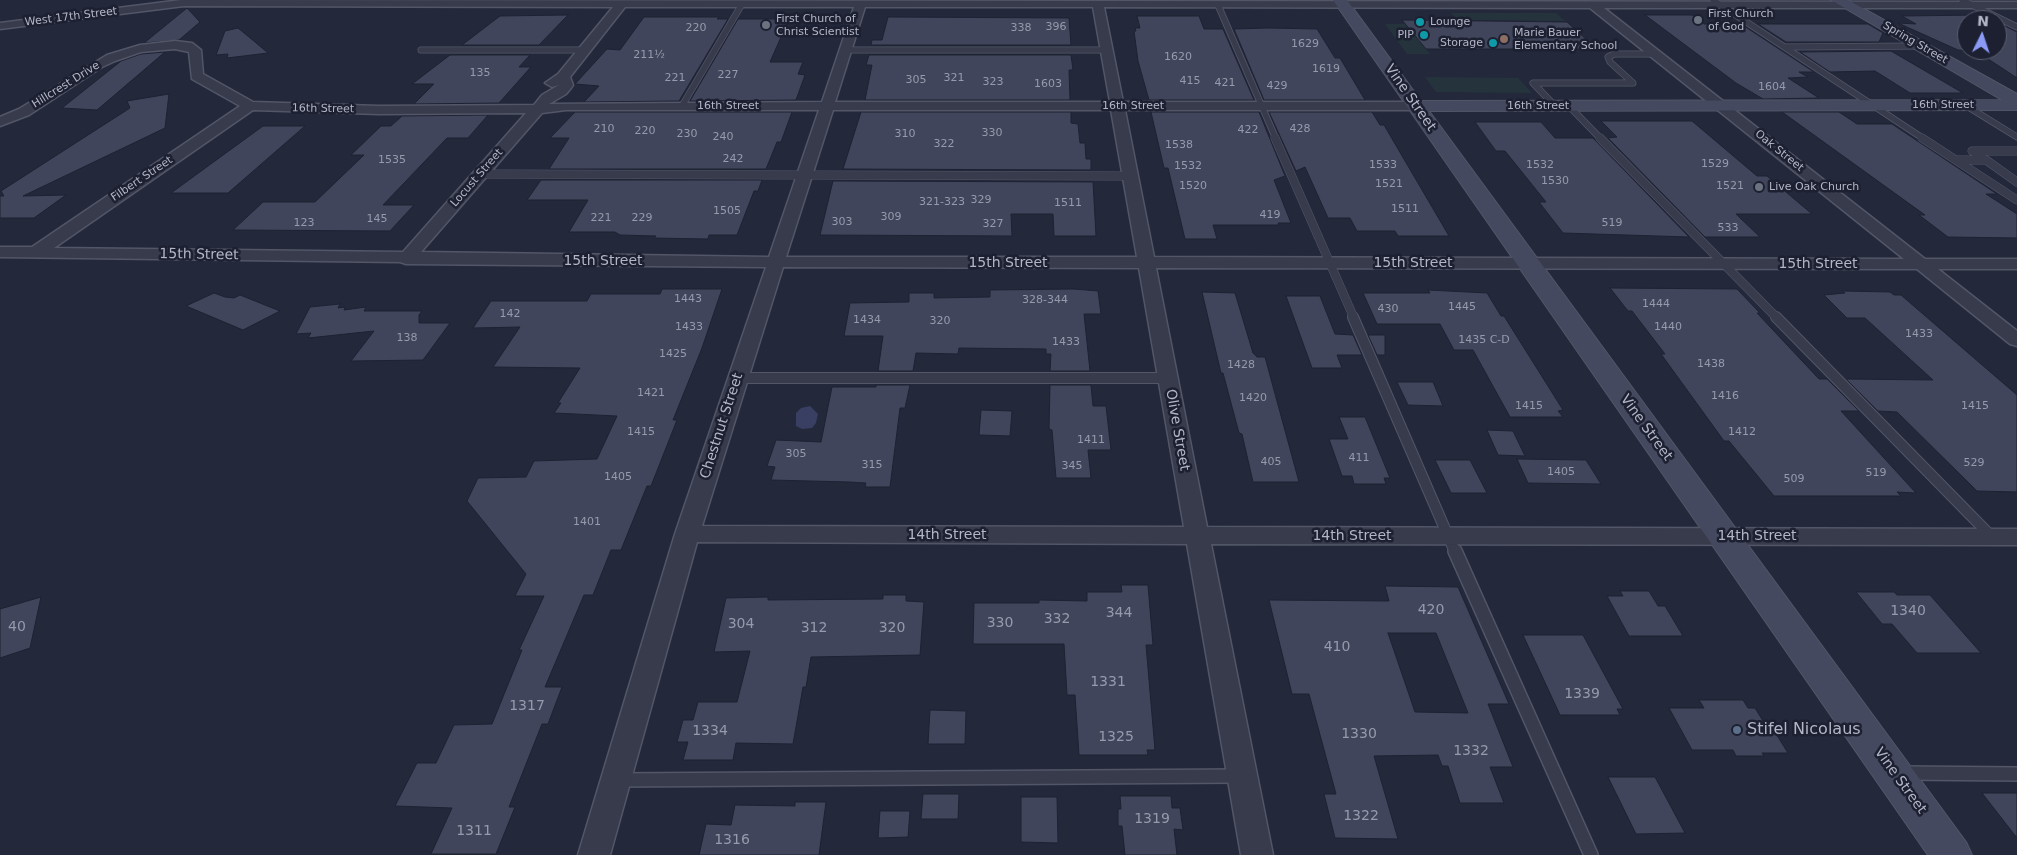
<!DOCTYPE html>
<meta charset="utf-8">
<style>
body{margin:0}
#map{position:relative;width:2017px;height:855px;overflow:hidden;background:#23283b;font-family:"DejaVu Sans",sans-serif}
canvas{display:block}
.north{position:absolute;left:1957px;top:10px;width:50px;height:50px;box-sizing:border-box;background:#1c2031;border:1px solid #585c6d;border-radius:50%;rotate:4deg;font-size:14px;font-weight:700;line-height:20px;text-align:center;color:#b3b6c7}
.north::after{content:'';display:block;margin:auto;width:18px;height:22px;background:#8a9af5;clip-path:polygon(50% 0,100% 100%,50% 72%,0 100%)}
</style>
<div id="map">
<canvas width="2017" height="855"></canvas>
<div class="north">N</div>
</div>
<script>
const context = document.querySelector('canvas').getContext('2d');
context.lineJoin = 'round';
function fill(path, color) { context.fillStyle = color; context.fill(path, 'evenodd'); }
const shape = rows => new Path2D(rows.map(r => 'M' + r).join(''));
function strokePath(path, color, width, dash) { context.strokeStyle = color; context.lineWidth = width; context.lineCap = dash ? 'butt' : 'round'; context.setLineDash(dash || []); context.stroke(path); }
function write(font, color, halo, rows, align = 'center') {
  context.font = font + ' "DejaVu Sans",sans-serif'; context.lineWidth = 5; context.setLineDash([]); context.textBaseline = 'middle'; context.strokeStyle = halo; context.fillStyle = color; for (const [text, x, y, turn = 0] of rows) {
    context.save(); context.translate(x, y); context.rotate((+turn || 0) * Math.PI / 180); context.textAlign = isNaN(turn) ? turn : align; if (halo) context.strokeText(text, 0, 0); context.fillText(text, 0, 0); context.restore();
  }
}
fill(shape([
 [1451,13,1556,13,1565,21,1458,20],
 [1385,24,1406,24,1430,54,1407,54],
 [1425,77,1518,78,1532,93,1436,92]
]), '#25343c');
fill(shape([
 [810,406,818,414,816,423,812,428,802,429,796,426,796,413,801,408]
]), '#383f62');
const building = shape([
 [187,8,200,22,179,40,144,43,187,8],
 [568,15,539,45,462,45,500,16,568,15],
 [1645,15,1692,15,1704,24,1741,24,1814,72,1799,72,1808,77,1788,78,1819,98,1763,99,1736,83,1645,15],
 [1981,15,1992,20,1967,20,1967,50,1997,50,1997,22,2017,32,2017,78,1976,51,1958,50,1898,23,1916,24,1902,16,1981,15],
 [1137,16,1199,16,1204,29,1223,29,1254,100,1149,100,1138,61,1134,31,1136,31,1135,28,1140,28,1137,16],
 [644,17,719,17,717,19,728,19,679,101,584,102,599,86,575,84,607,49,620,50,644,17],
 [888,17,1069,18,1071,45,871,45,872,40,882,40,888,17],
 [738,19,789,19,770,62,803,62,798,74,805,75,796,100,690,101,738,19],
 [1402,20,1567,22,1597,49,1426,49,1402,20],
 [1758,24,1868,24,1883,33,1879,42,1786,42,1758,24],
 [238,28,255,42,268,53,227,58,228,54,216,55,225,31,238,28],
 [1268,28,1317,29,1335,58,1340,58,1365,100,1264,100,1234,29,1268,28],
 [1891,51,1963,93,1910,93,1875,71,1830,72,1800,52,1891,51],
 [165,52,97,110,62,108,121,61,141,54,165,52],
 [450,55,530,55,519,67,531,67,499,103,414,104,434,84,412,84,450,55],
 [869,55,1071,55,1073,70,1069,70,1070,100,865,100,872,65,866,65,869,55],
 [169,94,165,128,23,196,66,195,34,218,0,218,0,196,4,196,1,191,130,108,127,101,169,94],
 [575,112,792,112,781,142,777,142,766,169,549,169,569,138,550,138,575,112],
 [861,112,1071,112,1071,123,1078,124,1080,143,1085,143,1086,159,1091,159,1091,170,843,169,861,112],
 [1151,112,1259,112,1285,176,1274,180,1291,223,1278,223,1279,225,1213,225,1217,239,1185,239,1168,168,1164,168,1151,112],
 [1269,112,1372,112,1380,125,1384,125,1449,236,1398,236,1395,231,1357,231,1350,218,1328,218,1305,167,1296,171,1269,112],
 [1782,112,1839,112,1857,124,1892,124,1997,194,1986,194,2017,214,2017,238,1948,237,1919,215,1925,215,1782,112],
 [488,115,468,138,447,138,383,205,414,205,390,231,233,230,263,202,315,202,364,155,351,155,381,126,391,126,402,116,488,115],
 [1601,121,1692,121,1757,176,1767,176,1812,214,1736,214,1760,237,1705,237,1608,138,1617,137,1601,121],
 [1475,122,1541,122,1555,138,1593,138,1689,237,1563,233,1539,202,1546,202,1505,151,1496,151,1475,122],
 [263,126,305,126,228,193,171,193,263,126],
 [541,180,762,180,758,191,754,191,737,235,709,235,708,239,654,238,656,236,620,235,615,232,569,232,588,200,527,200,541,180],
 [833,181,1093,182,1096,236,1054,236,1053,214,1011,214,1012,236,820,235,833,181],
 [1610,288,1737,289,1760,313,1757,313,1819,379,1827,379,1859,411,1841,411,1916,493,1897,492,1901,496,1774,496,1729,441,1724,441,1661,354,1665,354,1632,311,1628,311,1610,288],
 [662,289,722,289,702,348,673,420,677,420,651,486,647,486,621,550,611,550,593,595,584,595,545,687,562,687,548,724,542,724,509,807,515,807,496,854,431,854,452,808,395,806,417,763,436,763,454,725,492,724,522,650,519,650,544,596,515,596,526,574,467,501,478,478,526,477,534,461,597,459,617,416,554,413,561,403,558,403,580,368,493,367,520,327,473,328,491,301,587,301,591,294,660,294,662,289],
 [1074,289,1098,291,1101,314,1084,314,1090,371,1050,371,1051,354,1046,354,1046,349,959,348,958,354,916,353,913,371,878,371,883,336,844,336,850,303,909,302,909,293,934,293,934,298,990,297,990,290,1074,289],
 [1428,290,1487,293,1501,316,1504,316,1563,410,1558,411,1563,417,1510,417,1473,350,1454,350,1440,324,1377,324,1363,293,1430,293,1428,290],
 [1843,291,1890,292,1894,295,1901,295,2017,395,2017,492,1977,491,1897,412,1878,411,1846,379,1933,380,1865,318,1847,318,1824,295,1845,293,1843,291],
 [1202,292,1235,293,1253,353,1257,357,1265,357,1299,482,1253,482,1242,434,1239,433,1223,373,1221,373,1202,292],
 [214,293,225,297,234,298,240,295,280,311,243,330,186,306,214,293],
 [1286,296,1320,296,1335,334,1353,335,1362,355,1337,355,1342,368,1312,368,1286,296],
 [340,304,338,308,345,307,344,310,366,307,364,311,422,311,419,315,419,323,450,323,423,360,351,361,374,331,308,338,311,333,296,334,310,307,340,304],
 [1368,335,1385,335,1385,355,1377,355,1368,335],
 [1397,382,1433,382,1443,406,1408,405,1397,382],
 [876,385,910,385,905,408,900,408,890,487,865,487,866,483,849,482,771,480,775,467,767,466,776,440,821,442,832,387,876,387,876,385],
 [1050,385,1091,385,1093,406,1106,406,1111,450,1088,450,1091,478,1056,478,1052,430,1049,429,1050,385],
 [981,410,1012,411,1010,436,979,435,981,410],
 [1339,417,1365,417,1390,478,1384,478,1386,484,1354,484,1352,476,1342,476,1329,439,1348,439,1339,417],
 [1487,430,1513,431,1525,456,1498,455,1487,430],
 [1517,459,1586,460,1601,484,1528,483,1517,459],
 [1435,460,1470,460,1487,493,1451,493,1435,460],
 [1121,585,1148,585,1153,645,1146,645,1155,750,1147,750,1148,755,1079,755,1075,695,1067,695,1064,644,973,644,974,603,1039,603,1039,600,1087,601,1087,592,1122,592,1121,585],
 [1385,586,1458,587,1509,704,1488,704,1513,767,1490,767,1504,803,1460,803,1448,766,1442,766,1438,755,1374,756,1398,839,1335,838,1324,794,1336,794,1309,694,1292,694,1269,600,1389,601,1385,586],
 [1388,633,1436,633,1468,713,1415,712,1388,633],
 [1620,591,1649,591,1658,606,1665,606,1683,636,1629,636,1607,596,1623,596,1620,591],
 [1856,592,1894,592,1897,595,1930,595,1981,653,1917,653,1892,624,1882,624,1856,592],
 [883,595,906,595,906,601,924,602,920,655,811,657,806,687,803,687,793,744,736,743,733,760,683,760,688,742,677,742,683,720,693,720,698,702,737,702,750,651,714,652,726,598,768,597,768,600,883,599,883,595],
 [41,597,30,648,0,658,0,609,41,597],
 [1523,635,1583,635,1623,709,1617,709,1620,715,1560,715,1523,635],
 [1699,700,1743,700,1748,708,1755,708,1768,729,1773,729,1788,753,1762,753,1764,756,1736,756,1733,750,1692,750,1669,708,1704,708,1699,700],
 [930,710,966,711,965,744,928,744,930,710],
 [1608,777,1655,777,1685,833,1636,834,1608,777],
 [1982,793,2017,793,2017,838,1982,793],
 [923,794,959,794,958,819,921,819,923,794],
 [1120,796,1171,796,1172,808,1180,808,1183,830,1174,829,1177,855,1125,855,1122,826,1118,826,1118,809,1121,809,1120,796],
 [1021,797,1057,797,1058,843,1021,842,1021,797],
 [795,802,826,802,819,855,699,855,706,824,731,825,735,805,795,806,795,802],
 [880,811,910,811,908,837,878,838,880,811]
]);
fill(building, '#40455b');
strokePath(building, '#1e2233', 1);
const laneFar3 = shape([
 [1713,0,1924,139],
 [1962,0,2017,27],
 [1218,5,1276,139],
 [1785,47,1921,46],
 [421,50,584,50],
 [845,50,1108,50],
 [1965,105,2017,137],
 [682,106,742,4],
 [1555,106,1533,83,1633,83,1610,62,1608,57,1614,54,1657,54],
 [1569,106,1601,139]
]);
const laneFar2 = shape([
 [1275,138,1354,318],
 [1600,138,1777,318],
 [1922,138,2017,200],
 [1956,160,1986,160,1972,151,2017,151],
 [1986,160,2017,182],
 [480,174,1131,176]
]);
const laneFar1 = shape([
 [1353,317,1455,552],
 [1776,317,1992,537],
 [738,378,1168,378]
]);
const lane = shape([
 [1455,551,1591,855],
 [1902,773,2017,774],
 [618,780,1239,776]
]);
const street = shape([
 [181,0,2017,2,2017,8,1604,8,1925,259,2017,259,2017,269,1938,269,2017,331,2017,346,2010,344,1917,269,1156,268,1207,527,2017,529,2017,545,1211,544,1273,855,1241,855,1187,544,697,542,610,855,578,855,675,534,766,267,406,264,400,262,0,257,0,247,32,247,240,106,192,79,189,52,175,49,141,52,115,61,102,67,29,115,0,126,0,117,19,109,107,55,140,45,175,41,192,43,201,50,203,74,253,102,379,106,534,105,542,95,559,85,552,87,545,83,558,74,613,7,184,6,0,29,0,23,181,0],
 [625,7,854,7,822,102,549,104,566,94,571,88,573,85,570,77,625,7],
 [865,7,1093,7,1110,102,835,102,865,7],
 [1104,7,1590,8,1904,259,1154,257,1125,110,1416,110,1423,106,1416,102,1123,102,1104,7],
 [253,110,379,114,526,113,403,252,54,248,253,110],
 [566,110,819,110,769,257,421,252,542,113,566,110],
 [833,110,1111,110,1137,257,786,257,833,110],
 [783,267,1139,268,1184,527,702,526,783,267]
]);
const secondary = shape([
 [1333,0,1347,0,1421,101,2002,100,1831,0,1848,0,2017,94,2017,110,1429,111,1966,842,1972,855,1928,855,1333,0]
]);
strokePath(laneFar3, '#525667', 7);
strokePath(laneFar2, '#525667', 9);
strokePath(laneFar1, '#525667', 12);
strokePath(lane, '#525667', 16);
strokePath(street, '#525667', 3);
strokePath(secondary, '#525667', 2);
strokePath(laneFar3, '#373b4c', 5.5);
strokePath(laneFar2, '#373b4c', 8);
strokePath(laneFar1, '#373b4c', 10);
strokePath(lane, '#373b4c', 13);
fill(street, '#373b4c');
fill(secondary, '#45495f');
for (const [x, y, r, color] of [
 [1698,20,5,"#6b7280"],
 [1420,22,5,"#0f9aa8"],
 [766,25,5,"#6b7280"],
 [1424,35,5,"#0f9aa8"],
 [1504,39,5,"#8d6e63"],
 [1493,43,5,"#0f9aa8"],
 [1759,187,5,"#6b7280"],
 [1737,730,5,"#5c6f8a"]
]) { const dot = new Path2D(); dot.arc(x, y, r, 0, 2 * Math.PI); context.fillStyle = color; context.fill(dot); strokePath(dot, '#1c2031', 2); }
write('11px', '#b3b6c7', '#1c2031', [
 ["First Church",1708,14],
 ["of God",1708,27],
 ["First Church of",776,19],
 ["Christ Scientist",776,32],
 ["Lounge",1430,22],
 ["Marie Bauer",1514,33],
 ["Elementary School",1514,46],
 ["PIP",1414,35,"right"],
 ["Storage",1483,43,"right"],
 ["Live Oak Church",1769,187]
], 'left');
write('11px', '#b3b6c7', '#1c2031', [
 ["West 17th Street",71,17,-7],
 ["Spring Street",1915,43,30],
 ["Hillcrest Drive",66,85,-32],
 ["16th Street",1943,105],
 ["16th Street",728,106],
 ["16th Street",1133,106],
 ["16th Street",1538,106],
 ["16th Street",323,109,1],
 ["Oak Street",1779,151,39],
 ["Locust Street",477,178,-49],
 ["Filbert Street",142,179,-34]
]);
write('11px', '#969aac', null, [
 ["396",1056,27],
 ["220",696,28],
 ["338",1021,28],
 ["1629",1305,44],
 ["211½",649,55],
 ["1620",1178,57],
 ["1619",1326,69],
 ["135",480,73],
 ["227",728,75],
 ["221",675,78],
 ["321",954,78],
 ["305",916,80],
 ["415",1190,81],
 ["323",993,82],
 ["421",1225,83],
 ["1603",1048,84],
 ["429",1277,86],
 ["1604",1772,87],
 ["210",604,129],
 ["428",1300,129],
 ["422",1248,130],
 ["220",645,131],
 ["330",992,133],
 ["230",687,134],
 ["310",905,134],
 ["240",723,137],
 ["322",944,144],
 ["1538",1179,145],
 ["242",733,159],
 ["1535",392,160],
 ["1529",1715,164],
 ["1533",1383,165],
 ["1532",1540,165],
 ["1532",1188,166],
 ["1530",1555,181],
 ["1521",1389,184],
 ["1520",1193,186],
 ["1521",1730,186],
 ["329",981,200],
 ["321-323",942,202],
 ["1511",1068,203],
 ["1511",1405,209],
 ["1505",727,211],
 ["419",1270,215],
 ["309",891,217],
 ["221",601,218],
 ["229",642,218],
 ["145",377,219],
 ["303",842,222],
 ["123",304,223],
 ["519",1612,223],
 ["327",993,224],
 ["533",1728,228],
 ["1443",688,299],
 ["328-344",1045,300],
 ["1444",1656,304],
 ["1445",1462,307],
 ["430",1388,309],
 ["142",510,314],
 ["1434",867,320],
 ["320",940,321],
 ["1433",689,327],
 ["1440",1668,327],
 ["1433",1919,334],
 ["138",407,338],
 ["1435 C-D",1484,340],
 ["1433",1066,342],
 ["1425",673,354],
 ["1438",1711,364],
 ["1428",1241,365],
 ["1421",651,393],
 ["1416",1725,396],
 ["1420",1253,398],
 ["1415",1529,406],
 ["1415",1975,406],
 ["1415",641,432],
 ["1412",1742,432],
 ["1411",1091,440],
 ["305",796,454],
 ["411",1359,458],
 ["405",1271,462],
 ["529",1974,463],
 ["315",872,465],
 ["345",1072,466],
 ["1405",1561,472],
 ["519",1876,473],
 ["1405",618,477],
 ["509",1794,479],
 ["1401",587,522]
]);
write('14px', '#b3b6c7', '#1c2031', [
 ["Vine Street",1410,98,55],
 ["15th Street",199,255,1],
 ["15th Street",603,261],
 ["15th Street",1008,263],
 ["15th Street",1413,263],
 ["15th Street",1818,264],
 ["Chestnut Street",722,426,-72],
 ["Vine Street",1646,428,54],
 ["Olive Street",1177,430,80],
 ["14th Street",947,535],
 ["14th Street",1352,536],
 ["14th Street",1757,536],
 ["Vine Street",1900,781,54]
]);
write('14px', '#969aac', null, [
 ["420",1431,610],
 ["1340",1908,611],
 ["344",1119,613],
 ["332",1057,619],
 ["330",1000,623],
 ["304",741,624],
 ["40",17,627],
 ["312",814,628],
 ["320",892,628],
 ["410",1337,647],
 ["1331",1108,682],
 ["1339",1582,694],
 ["1317",527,706],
 ["1334",710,731],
 ["1330",1359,734],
 ["1325",1116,737],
 ["1332",1471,751],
 ["1322",1361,816],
 ["1319",1152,819],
 ["1311",474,831],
 ["1316",732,840]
]);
write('16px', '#b3b6c7', '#1c2031', [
 ["Stifel Nicolaus",1747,730]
], 'left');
</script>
